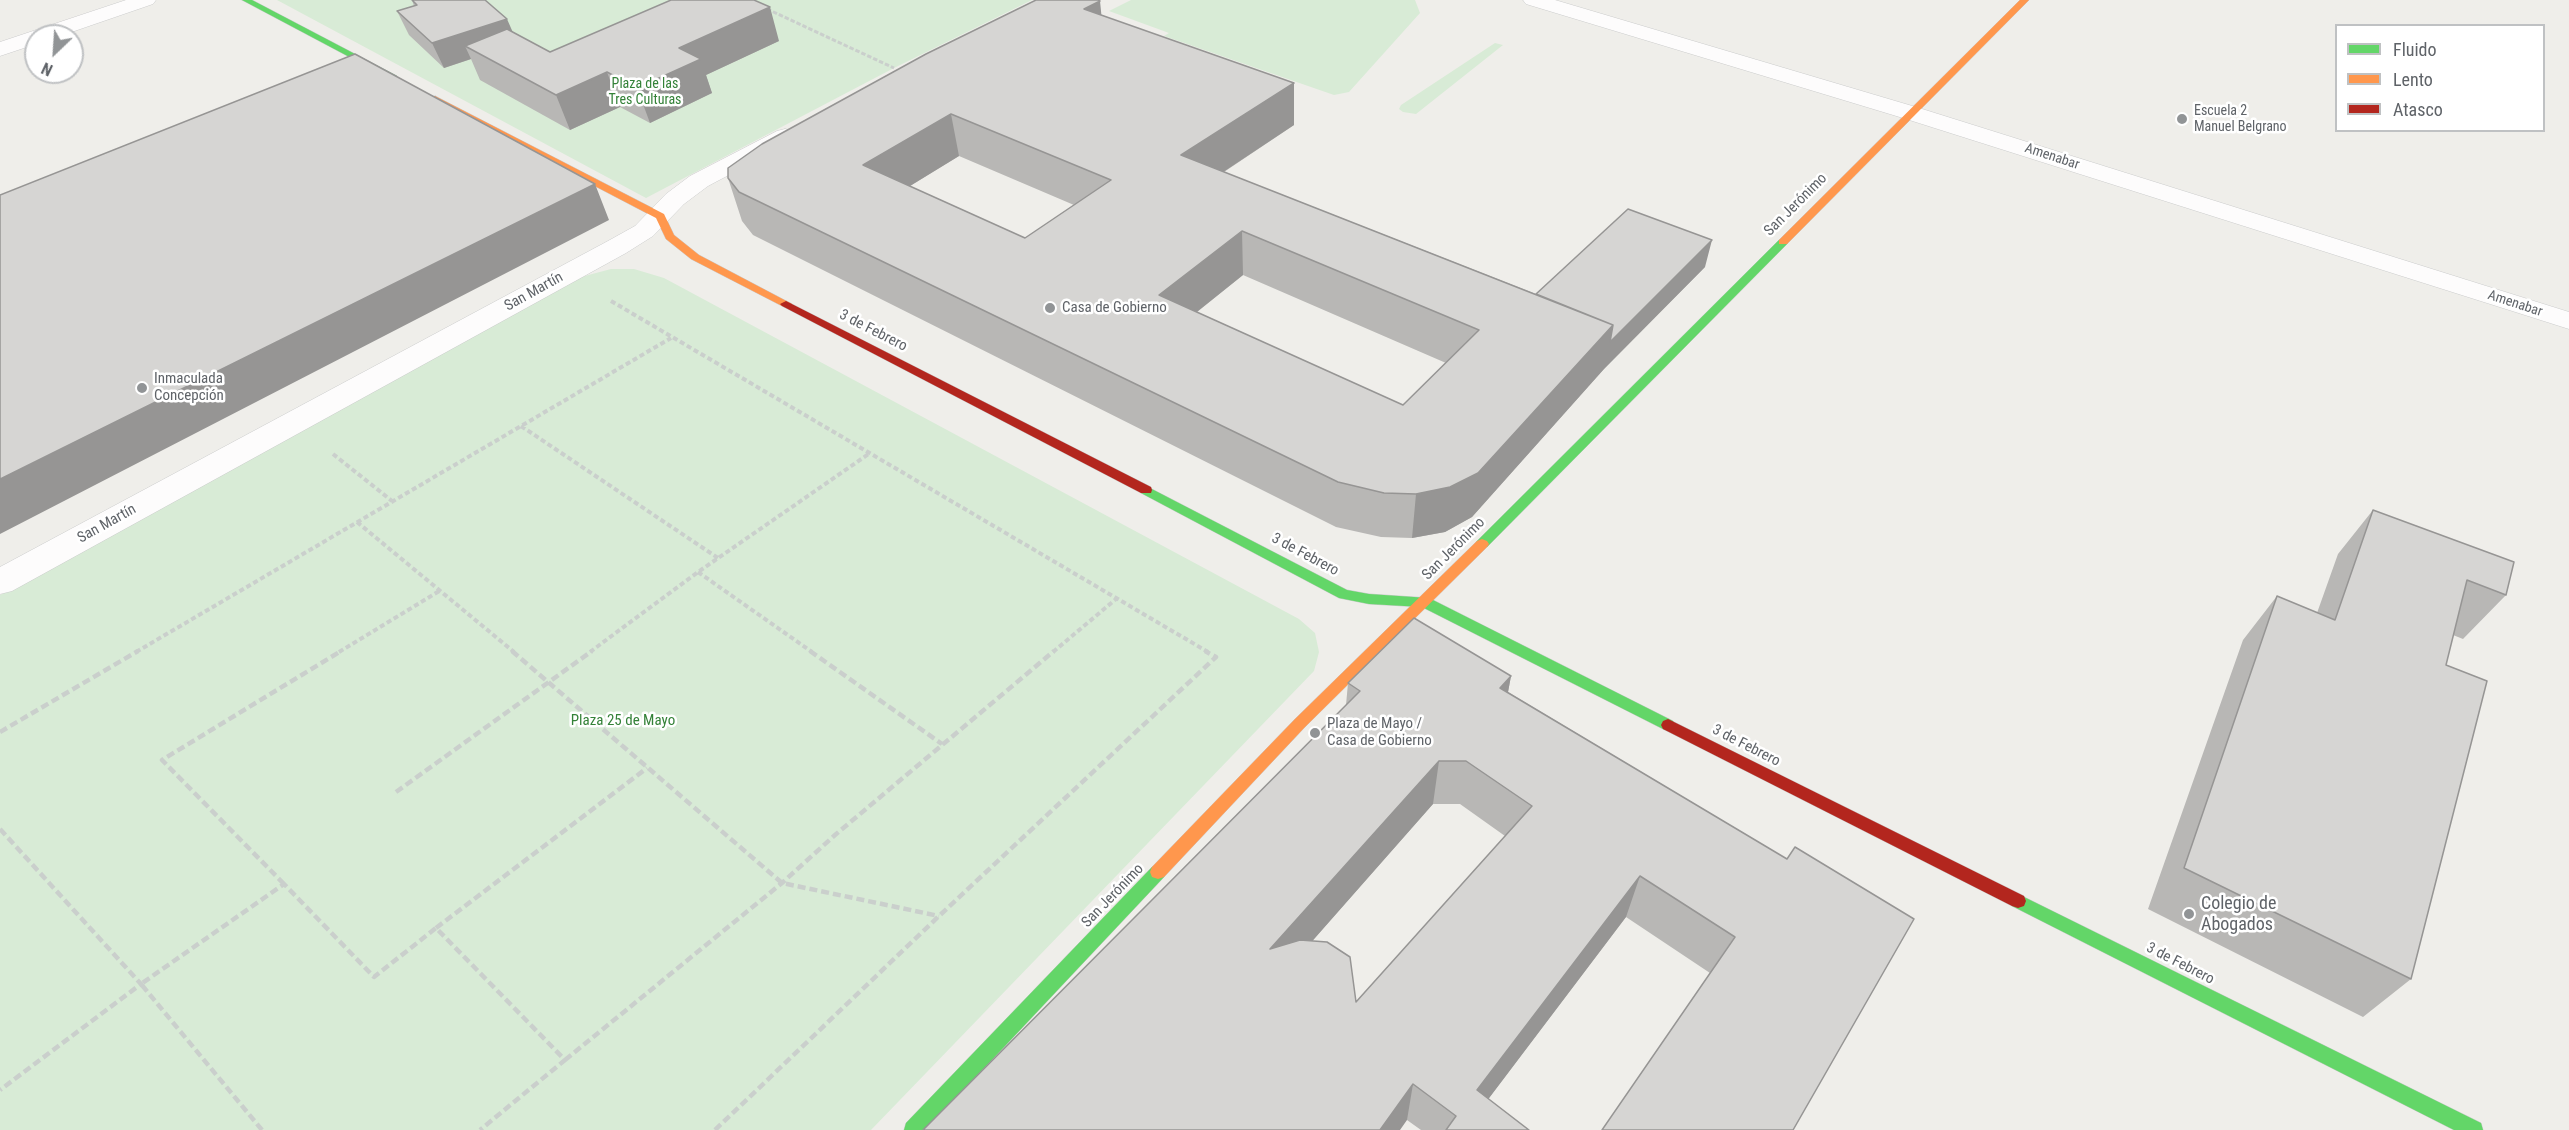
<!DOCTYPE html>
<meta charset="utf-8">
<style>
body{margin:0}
#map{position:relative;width:2569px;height:1130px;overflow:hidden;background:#efeeea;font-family:"Roboto Condensed",sans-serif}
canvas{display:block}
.legend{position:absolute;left:2335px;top:24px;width:210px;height:108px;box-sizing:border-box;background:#fff;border:2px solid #bfc1c3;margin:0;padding:8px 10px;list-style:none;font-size:18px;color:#5f6368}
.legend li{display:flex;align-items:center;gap:12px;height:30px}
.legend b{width:30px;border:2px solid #bfc1c3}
.north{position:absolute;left:24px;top:24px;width:60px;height:60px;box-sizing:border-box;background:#fff;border:2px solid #bfc1c3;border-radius:50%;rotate:205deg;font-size:16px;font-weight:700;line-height:24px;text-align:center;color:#5f6368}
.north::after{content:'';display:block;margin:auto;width:21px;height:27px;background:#919496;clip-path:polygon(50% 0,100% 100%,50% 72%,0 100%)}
</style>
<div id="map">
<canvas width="2569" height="1130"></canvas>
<ul class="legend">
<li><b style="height:8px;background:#63d668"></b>Fluido</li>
<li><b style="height:8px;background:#ff974d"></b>Lento</li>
<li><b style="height:8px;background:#b3261e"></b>Atasco</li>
</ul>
<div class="north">N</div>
</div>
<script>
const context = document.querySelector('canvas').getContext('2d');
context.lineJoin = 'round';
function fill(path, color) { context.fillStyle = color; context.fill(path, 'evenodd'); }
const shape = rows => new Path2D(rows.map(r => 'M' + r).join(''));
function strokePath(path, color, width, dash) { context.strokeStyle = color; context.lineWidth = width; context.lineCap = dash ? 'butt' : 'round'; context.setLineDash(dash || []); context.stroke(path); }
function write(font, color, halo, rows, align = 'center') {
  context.font = font + ' "Roboto Condensed",sans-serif'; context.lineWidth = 5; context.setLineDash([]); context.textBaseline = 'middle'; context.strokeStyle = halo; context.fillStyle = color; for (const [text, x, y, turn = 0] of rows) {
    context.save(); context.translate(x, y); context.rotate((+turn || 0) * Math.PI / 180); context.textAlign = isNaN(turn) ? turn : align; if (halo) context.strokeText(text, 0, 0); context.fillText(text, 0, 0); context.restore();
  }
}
fill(shape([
 [277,0,1032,0,894,68,646,198],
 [1131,0,1415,0,1420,13,1349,92,1334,95,1164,36,1169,33,1109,11],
 [1495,43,1503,45,1416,114,1403,112,1399,109,1401,105],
 [611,269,634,269,664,278,1299,619,1315,633,1319,652,1314,671,871,1130,0,1130,0,595,581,277]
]), '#d8ebd6');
const street = shape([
 [126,0,156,0,153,4,60,36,36,36,36,44,0,56,0,42,126,0],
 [1523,0,1555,0,1919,108,2569,312,2569,329,1903,118,1526,4,1523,0],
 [785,129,793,131,797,136,793,141,708,186,684,204,653,236,626,253,12,591,0,594,0,567,608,241,635,226,666,194,690,176,777,131,785,129]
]);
const fast = shape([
 [242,0,252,0,397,76,389,78,242,0],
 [1783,239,1788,242,1787,244,1487,547,1477,547,1475,544,1477,541,1779,240,1783,239],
 [1146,486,1347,590,1369,594,1429,598,1673,721,1675,725,1673,729,1668,731,1663,729,1422,607,1369,604,1339,598,1141,493,1140,490,1141,487,1146,486],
 [1158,865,1164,867,1166,872,1164,877,926,1130,904,1130,906,1123,1152,867,1158,865],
 [2018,894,2481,1123,2483,1130,2454,1130,2012,906,2010,901,2012,896,2018,894]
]);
const slow = shape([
 [2020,0,2029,0,1787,244,1779,244,1779,240,2020,0],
 [435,96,664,214,674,235,699,255,792,304,790,306,782,306,691,259,666,239,656,218,432,101,430,99,435,96],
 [1482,539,1487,541,1489,544,1487,547,1305,727,1164,877,1158,879,1152,877,1150,872,1152,867,1295,719,1477,541,1482,539]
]);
const jam = shape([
 [786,301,1151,487,1152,490,1151,493,1141,493,782,306,780,304,786,301],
 [1668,719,2024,896,2026,901,2024,906,2018,908,2012,906,1663,729,1661,725,1663,721,1668,719]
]);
strokePath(street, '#cbcccc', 1);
strokePath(fast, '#cacacb', 1);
strokePath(slow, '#cacacb', 1);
strokePath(jam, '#cacacb', 1);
strokePath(shape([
 [767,9,894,68]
]), '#cacfcc', 3, [4.5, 2]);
strokePath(shape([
 [611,301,1208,652],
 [521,426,718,558],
 [333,454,392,501],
 [357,522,514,652],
 [698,572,812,652],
 [136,652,671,338],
 [339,652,441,590],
 [590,652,698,572,870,453],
 [1053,652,1116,599]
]), '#cacfcc', 4, [5, 3]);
strokePath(shape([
 [512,651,782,883,939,916],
 [810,651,942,744],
 [0,732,138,651],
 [396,792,592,651],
 [0,829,141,984,0,1090],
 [284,884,162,760,341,651],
 [436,928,647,768],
 [565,1060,782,883,835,835,1054,651],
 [262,1130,141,984,284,884,374,977,436,928,565,1060,480,1130],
 [715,1130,939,916,1216,657,1205,651]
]), '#cacfcc', 4.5, [8, 4]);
fill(street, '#fdfcfc');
fill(fast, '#63d668');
fill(slow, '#ff974d');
fill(jam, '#b3261e');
fill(shape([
 [412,0,513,32,550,52,779,41,706,75,712,93,650,123,620,107,570,130,480,80,471,59,444,68,409,35,397,11,414,6],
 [1102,15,1294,125,1224,172,1536,294,1705,267,1604,369,1472,517,1445,532,1412,538,1381,537,1336,527,753,235,742,221,728,178],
 [959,156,1074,205,1025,238,910,186],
 [1243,275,1446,363,1403,405,1197,312],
 [2373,510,2506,595,2463,639,2453,635,2446,665,2411,979,2363,1017,2148,909,2243,640,2277,596,2317,613,2338,554],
 [1511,676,1508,692,1787,859,1710,973,1626,917,1488,1099,1529,1130,1421,1130,1407,1120,923,1130,1346,705,1348,683],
 [1433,804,1460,804,1505,836,1356,1002,1312,941]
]), '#b8b7b5');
fill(shape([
 [1100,1,1104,41,1084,9],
 [770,7,779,41,706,75,712,93,650,123,637,88,679,48],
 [507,19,518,44,465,46,471,59,444,68,432,43],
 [607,72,620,107,570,130,556,95],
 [1294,83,1294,125,1184,198,1181,155],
 [951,114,959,156,874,208,863,165],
 [595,184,609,220,0,534,0,479],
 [1242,231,1243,275,1163,339,1159,295],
 [1712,240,1705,267,1604,369,1472,517,1445,532,1412,538,1416,494],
 [1511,676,1503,719,1500,688],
 [1439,761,1433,804,1271,988,1270,949],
 [1640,876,1626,917,1468,1126,1477,1090],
 [1413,1084,1407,1120,1400,1130,1380,1130]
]), '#969594');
const building = shape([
 [412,0,485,0,507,19,432,43,397,11,417,5,412,0],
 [671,0,754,0,770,7,679,48,701,59,637,88,607,72,556,95,465,46,507,29,550,52,671,0],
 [1036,0,1098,0,1100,1,1084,9,1294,83,1181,155,1613,325,1478,473,1450,487,1416,494,1384,493,1338,482,739,192,728,178,728,168,762,144,926,54,1036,0],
 [951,114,1111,180,1025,238,863,165,951,114],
 [1242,231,1479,330,1403,405,1159,295,1242,231],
 [355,54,595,184,0,479,0,195,355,54],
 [1628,209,1712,240,1610,342,1613,325,1536,294,1628,209],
 [2373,510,2514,562,2506,595,2467,580,2446,665,2487,681,2411,979,2184,868,2277,596,2335,620,2373,510],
 [1414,618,1511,676,1500,688,1787,859,1795,847,1914,919,1793,1130,1602,1130,1735,937,1640,876,1477,1090,1529,1130,1446,1130,1456,1116,1413,1084,1380,1130,923,1130,1360,691,1348,683,1414,618],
 [1439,761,1466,761,1532,806,1356,1002,1350,957,1327,942,1300,940,1270,949,1439,761]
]);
fill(building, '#d6d5d3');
strokePath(building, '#969594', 1.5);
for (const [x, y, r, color] of [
 [2182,119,6,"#919496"],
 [1050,308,6,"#919496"],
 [142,388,6,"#919496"],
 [1315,733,6,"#919496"],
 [2189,914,6,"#919496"]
]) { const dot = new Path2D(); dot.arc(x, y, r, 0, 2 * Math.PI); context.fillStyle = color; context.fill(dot); strokePath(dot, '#fff', 2); }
write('14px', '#348238', '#fff', [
 ["Plaza de las",645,84],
 ["Tres Culturas",645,100]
]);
write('14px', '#5f6368', '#fff', [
 ["Escuela 2",2194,111],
 ["Manuel Belgrano",2194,127]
], 'left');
write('14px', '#5f6368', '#fff', [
 ["Amenabar",2052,157,18],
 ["Amenabar",2515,304,18]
]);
write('15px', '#5f6368', '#fff', [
 ["San Jerónimo",1796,205,-45],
 ["San Martín",534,292,-29],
 ["3 de Febrero",873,331,27],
 ["San Martín",107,524,-29],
 ["San Jerónimo",1454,549,-45],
 ["3 de Febrero",1305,555,28],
 ["3 de Febrero",1746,746,27],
 ["San Jerónimo",1113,896,-46],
 ["3 de Febrero",2180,964,27]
]);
write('15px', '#5f6368', '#fff', [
 ["Casa de Gobierno",1062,308],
 ["Inmaculada",154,379],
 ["Concepción",154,396],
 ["Plaza de Mayo /",1327,724],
 ["Casa de Gobierno",1327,741]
], 'left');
write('15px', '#348238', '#fff', [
 ["Plaza 25 de Mayo",623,721]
]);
write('18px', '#5f6368', '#fff', [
 ["Colegio de",2201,904],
 ["Abogados",2201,925]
], 'left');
</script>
